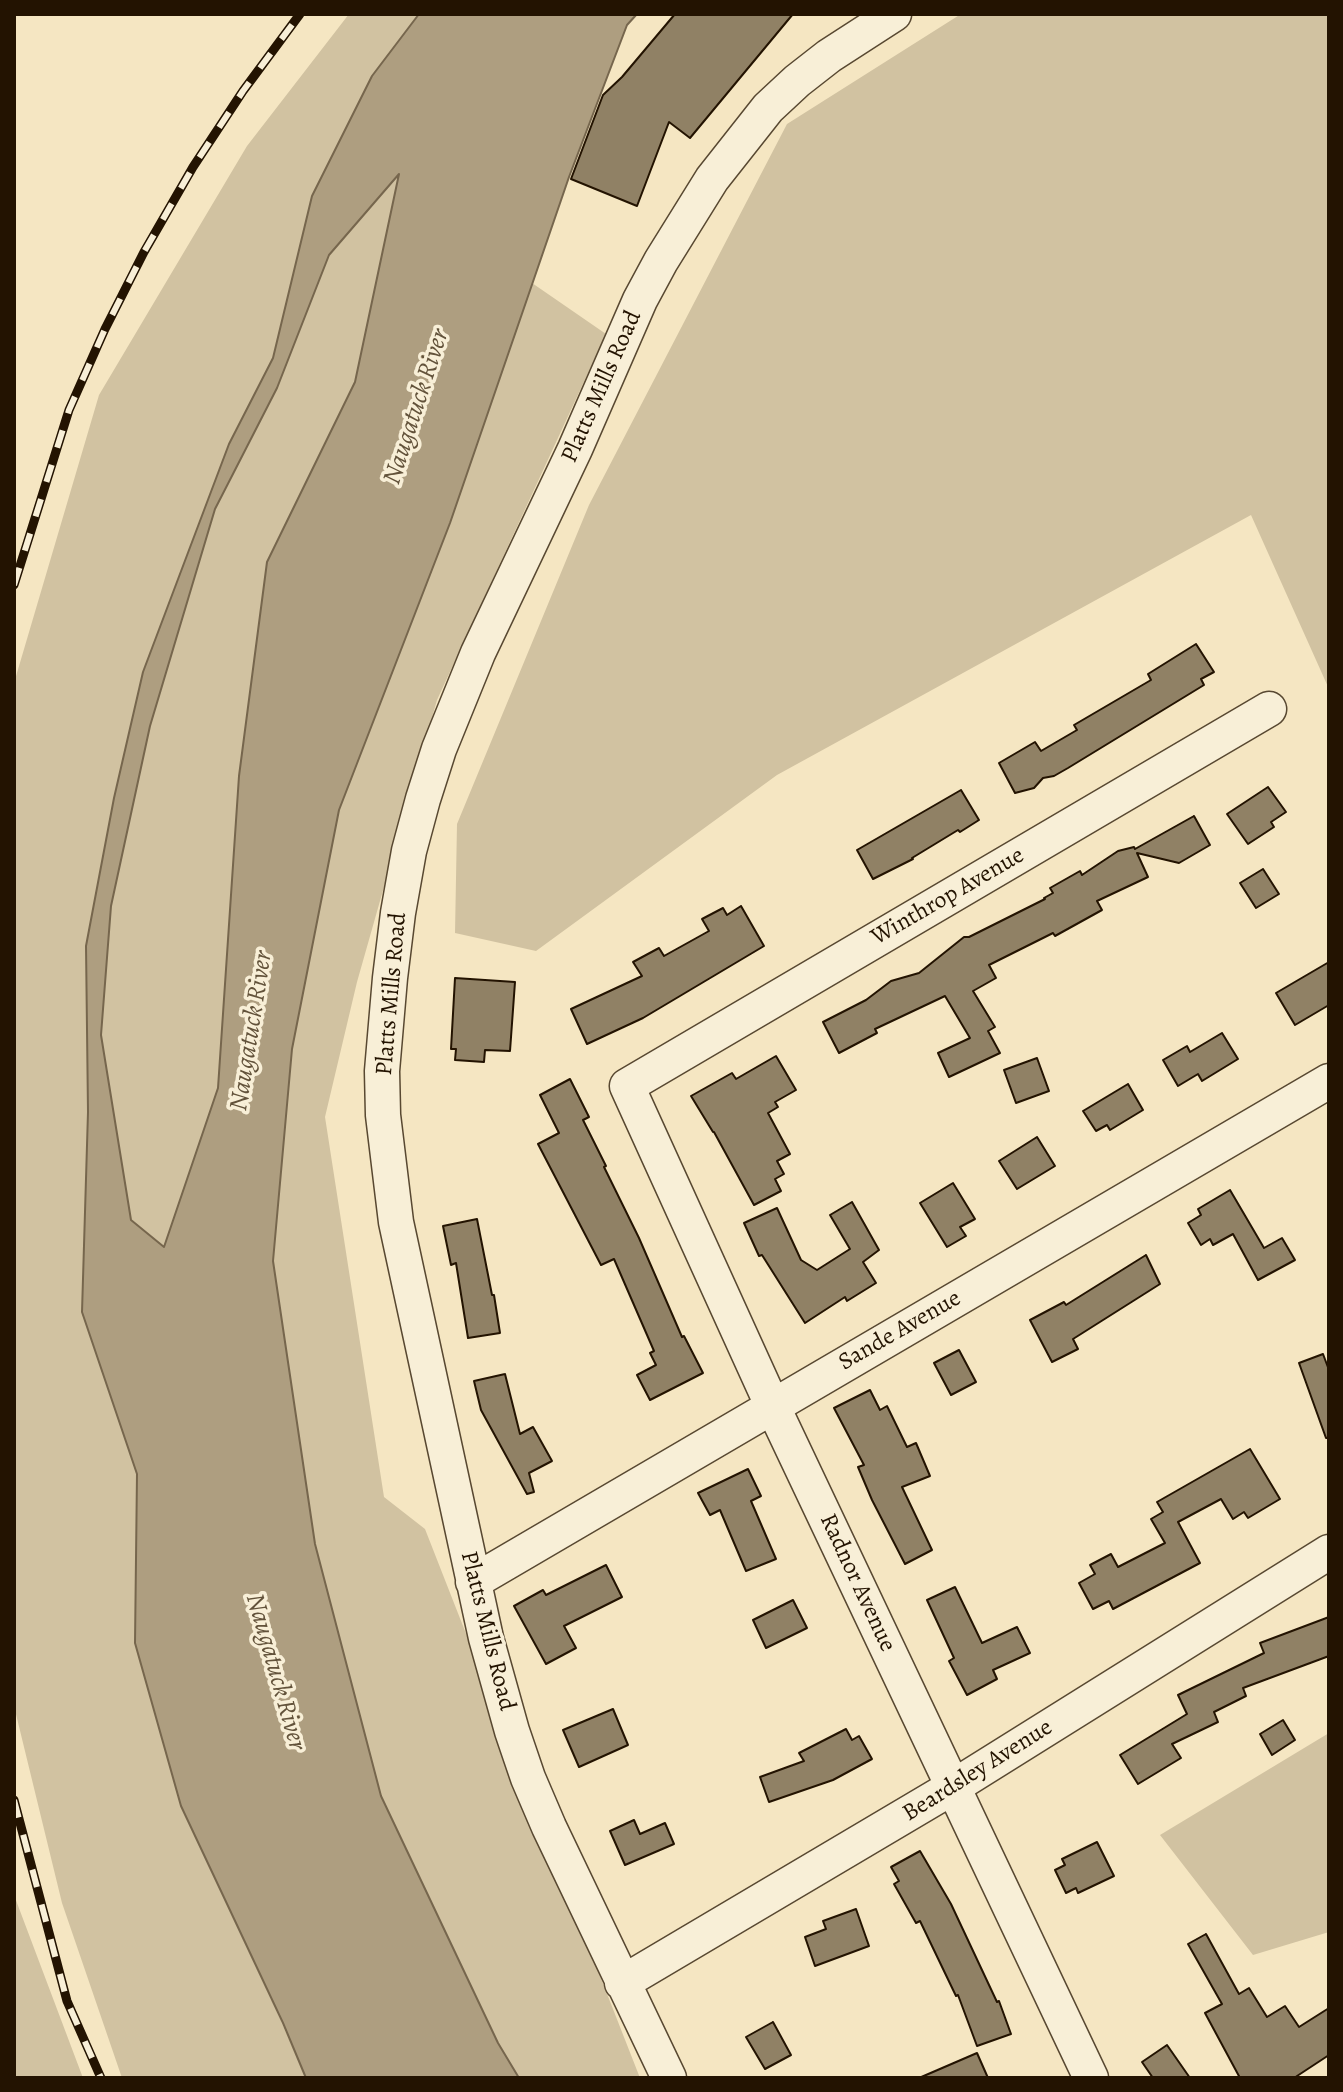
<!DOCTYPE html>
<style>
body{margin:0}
#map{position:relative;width:1343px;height:2092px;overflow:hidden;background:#f5e6c2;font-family:Alegreya,serif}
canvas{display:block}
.frame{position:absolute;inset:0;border:16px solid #231301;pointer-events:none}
</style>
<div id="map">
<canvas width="1343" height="2092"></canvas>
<div class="frame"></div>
</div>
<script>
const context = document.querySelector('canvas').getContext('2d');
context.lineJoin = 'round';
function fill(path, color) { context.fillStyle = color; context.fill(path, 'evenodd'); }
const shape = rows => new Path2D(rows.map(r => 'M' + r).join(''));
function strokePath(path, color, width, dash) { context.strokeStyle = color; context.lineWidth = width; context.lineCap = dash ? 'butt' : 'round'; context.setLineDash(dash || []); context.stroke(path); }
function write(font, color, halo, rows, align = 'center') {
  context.font = font + ' Alegreya,serif'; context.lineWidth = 7; context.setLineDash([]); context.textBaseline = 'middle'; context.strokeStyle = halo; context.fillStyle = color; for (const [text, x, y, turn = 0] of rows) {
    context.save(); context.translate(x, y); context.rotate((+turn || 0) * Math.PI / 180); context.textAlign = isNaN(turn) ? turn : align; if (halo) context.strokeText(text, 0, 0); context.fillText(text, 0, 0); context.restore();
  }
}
fill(shape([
 [349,14,419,14,372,76,312,196,273,358,229,444,143,672,114,799,86,946,88,1112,82,1312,137,1474,135,1643,181,1806,278,2014,306,2078,122,2078,62,1903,14,1706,14,683,99,395,247,146],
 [961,14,1329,14,1329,689,1251,515,777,775,536,951,455,933,457,824,589,505,787,124],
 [400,172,355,382,267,562,239,776,218,1088,165,1248,131,1220,101,1035,111,906,150,726,215,509,277,388,329,255],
 [532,283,606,334,437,700,357,982,325,1117,384,1497,425,1529,640,2078,519,2078,498,2043,381,1796,315,1544,273,1261,292,1049,339,810,450,523],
 [1329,1733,1329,1932,1253,1955,1160,1835],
 [14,1895,83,2078,14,2078]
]), '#d1c2a1');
const water = shape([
 [419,14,637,14,627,25,569,177,450,523,339,810,292,1049,273,1261,315,1544,381,1796,498,2043,519,2078,306,2078,283,2023,181,1806,135,1643,137,1474,82,1312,88,1112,86,946,114,798,143,672,229,444,273,358,312,196,372,76,419,14],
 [399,174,355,382,267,562,239,776,218,1088,164,1247,131,1220,101,1035,111,906,150,726,215,509,277,388,329,255,399,174]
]);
fill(water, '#ae9e80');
strokePath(water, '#76664d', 2);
const building = shape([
 [675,14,793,14,690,138,669,122,637,206,571,179,603,95,622,77,675,14],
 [1196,644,1214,672,1201,679,1204,685,1068,768,1054,776,1043,778,1034,788,1015,793,999,763,1035,742,1041,751,1077,730,1074,725,1151,680,1148,674,1196,644],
 [1268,787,1286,812,1271,822,1274,827,1248,844,1227,814,1268,787],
 [961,790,979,820,960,832,958,830,912,858,913,859,873,879,857,850,961,790],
 [1194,816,1210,845,1179,863,1137,853,1148,877,1097,901,1102,910,1055,936,1053,933,989,965,996,978,973,991,995,1027,988,1031,1000,1053,949,1077,938,1053,970,1038,945,996,875,1029,877,1033,839,1053,823,1022,866,1000,891,981,919,973,964,937,969,937,1045,899,1044,898,1053,893,1050,888,1080,871,1082,875,1118,851,1134,847,1135,849,1194,816],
 [1263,869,1279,894,1256,908,1240,883,1263,869],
 [741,906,764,946,643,1018,587,1044,571,1009,642,976,633,962,659,948,664,956,709,931,702,919,723,908,727,915,741,906],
 [1329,962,1329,1005,1295,1025,1276,993,1329,962],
 [455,978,515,982,510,1051,485,1050,484,1062,455,1060,456,1049,451,1049,455,978],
 [1222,1033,1238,1059,1202,1081,1198,1074,1178,1086,1163,1060,1187,1046,1190,1052,1222,1033],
 [776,1056,796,1090,775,1102,778,1107,768,1113,790,1154,777,1161,784,1174,775,1179,781,1191,754,1205,714,1132,713,1132,691,1096,732,1073,736,1079,776,1056],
 [1037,1058,1049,1091,1016,1103,1004,1070,1037,1058],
 [570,1079,589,1117,583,1120,606,1166,604,1167,639,1238,682,1337,684,1336,703,1373,650,1400,637,1375,656,1365,650,1353,654,1351,614,1259,601,1265,538,1144,559,1133,540,1095,570,1079],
 [1128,1084,1143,1110,1110,1130,1107,1125,1096,1131,1083,1111,1128,1084],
 [1037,1137,1055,1166,1017,1189,999,1161,1037,1137],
 [953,1183,975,1219,960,1227,966,1236,947,1247,920,1203,953,1183],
 [1230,1190,1264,1248,1282,1238,1295,1260,1258,1280,1233,1234,1213,1245,1210,1239,1201,1245,1188,1223,1201,1215,1198,1209,1230,1190],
 [852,1202,879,1250,863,1262,876,1283,847,1301,845,1297,805,1323,762,1255,759,1256,744,1223,777,1208,801,1260,817,1270,850,1249,830,1215,852,1202],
 [477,1219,492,1295,494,1295,500,1333,468,1338,456,1263,451,1265,443,1226,477,1219],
 [1146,1255,1160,1284,1073,1339,1078,1349,1052,1362,1030,1320,1064,1302,1066,1305,1146,1255],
 [959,1350,976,1382,951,1395,934,1363,959,1350],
 [1323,1354,1329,1370,1329,1438,1326,1438,1299,1363,1323,1354],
 [505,1374,520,1434,533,1427,552,1461,529,1473,534,1492,527,1494,481,1410,474,1381,505,1374],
 [870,1390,880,1410,887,1406,907,1447,916,1443,930,1476,902,1487,932,1550,905,1564,872,1500,858,1467,864,1465,834,1408,870,1390],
 [1250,1449,1280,1499,1248,1518,1244,1512,1233,1519,1221,1499,1178,1522,1200,1563,1113,1609,1109,1601,1093,1609,1079,1583,1095,1574,1090,1565,1111,1554,1118,1567,1165,1543,1151,1519,1163,1512,1157,1502,1250,1449],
 [748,1469,761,1496,751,1501,776,1559,746,1571,720,1510,710,1515,698,1493,748,1469],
 [606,1565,622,1597,564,1626,576,1648,546,1664,514,1606,543,1590,546,1595,606,1565],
 [955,1587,982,1643,1017,1627,1030,1653,993,1670,997,1679,967,1695,949,1661,954,1658,927,1600,955,1587],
 [793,1600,807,1628,766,1648,753,1620,793,1600],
 [1329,1617,1329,1656,1243,1688,1246,1696,1214,1712,1218,1722,1172,1744,1181,1758,1138,1784,1120,1755,1187,1714,1178,1695,1264,1653,1260,1643,1329,1617],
 [613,1709,628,1745,579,1767,563,1730,613,1709],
 [1283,1720,1295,1740,1272,1755,1260,1734,1283,1720],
 [846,1729,852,1740,859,1736,872,1759,833,1780,769,1802,760,1777,804,1761,799,1753,846,1729],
 [634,1820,640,1834,665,1823,674,1844,625,1865,610,1831,634,1820],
 [1097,1842,1114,1876,1078,1893,1076,1888,1066,1893,1055,1870,1065,1865,1062,1859,1097,1842],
 [920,1851,951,1904,997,2002,999,2001,1011,2034,977,2046,958,1995,956,1996,920,1921,916,1923,894,1884,899,1881,891,1867,920,1851],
 [856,1909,869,1946,815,1966,805,1937,826,1929,823,1921,856,1909],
 [1206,1934,1239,1994,1249,1988,1267,2017,1285,2006,1299,2027,1329,2008,1329,2055,1294,2078,1240,2078,1205,2013,1222,2004,1188,1944,1206,1934],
 [773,2022,791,2055,765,2069,746,2037,773,2022],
 [1167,2045,1190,2078,1153,2078,1142,2062,1167,2045],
 [977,2053,988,2078,919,2078,977,2053]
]);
fill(building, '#908165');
strokePath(building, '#231301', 2);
const minor = shape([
 [473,1582,1329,1081],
 [622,1983,953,1787,1329,1552],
 [669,2078,549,1827,528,1778,512,1731,486,1638,396,1222,383,1115,382,1071,390,978,398,913,409,851,423,799,439,749,478,653,575,449,640,300,661,261,712,179,768,108,797,81,829,56,894,14],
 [1091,2078,772,1405,627,1086,1269,709]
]);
strokePath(minor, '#584831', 37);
strokePath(minor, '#f8efd7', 34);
const rail = shape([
 [14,585,69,410,105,329,144,252,193,167,243,91,300,14],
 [14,1800,67,2001,101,2078]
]);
strokePath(rail, '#231301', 9);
strokePath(rail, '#f8efd7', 6, [18]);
write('24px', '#231301', '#f8efd7', [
 ["Platts Mills Road",602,387,-66],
 ["Winthrop Avenue",948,897,-30],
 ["Platts Mills Road",392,994,-85],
 ["Sande Avenue",900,1331,-30],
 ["Radnor Avenue",857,1583,65],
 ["Platts Mills Road",487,1631,76],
 ["Beardsley Avenue",978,1771,-32]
]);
write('italic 26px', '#62523a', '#f8efd7', [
 ["Naugatuck River",417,407,-72],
 ["Naugatuck River",252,1031,-81],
 ["Naugatuck River",275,1672,74]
]);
</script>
